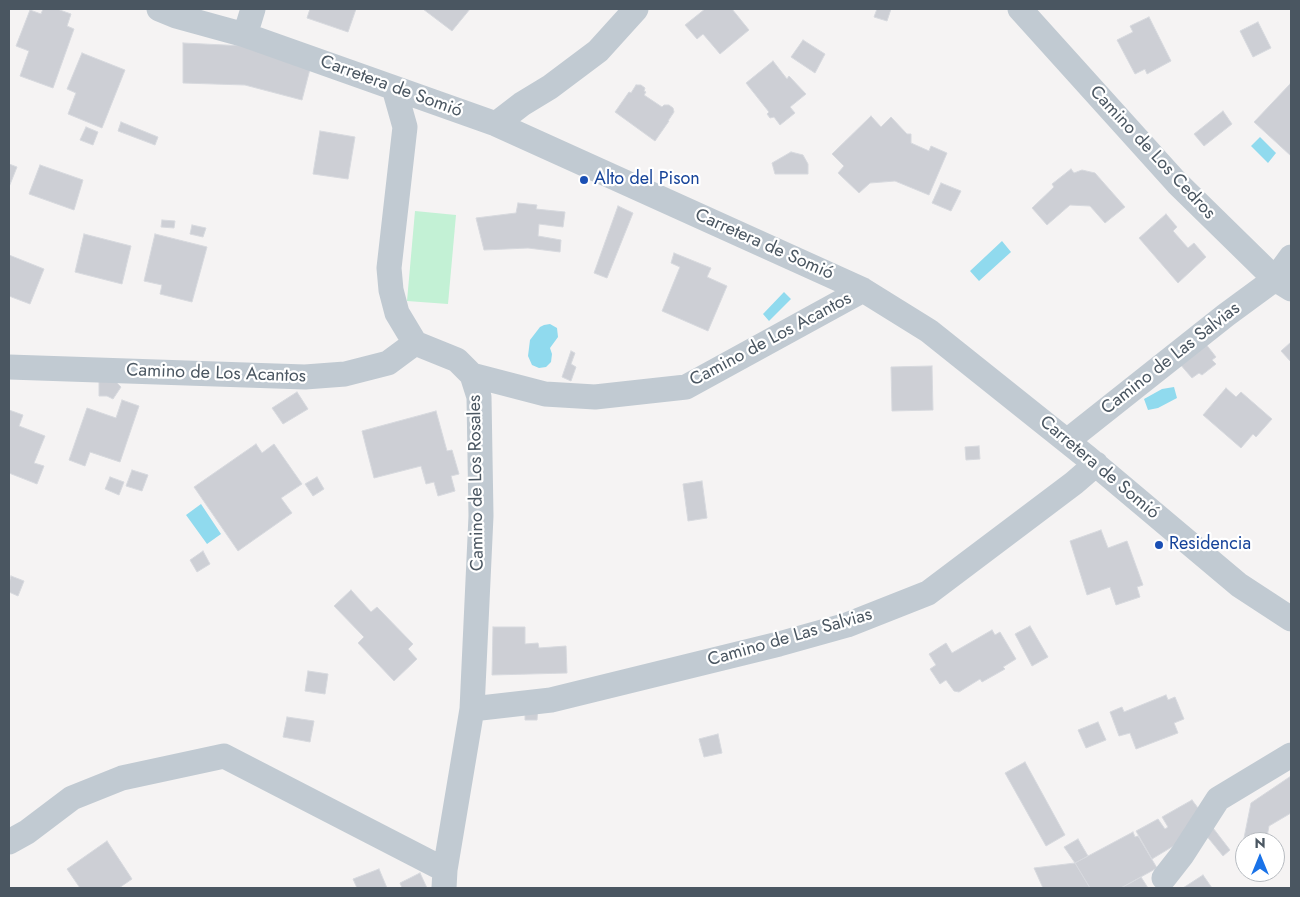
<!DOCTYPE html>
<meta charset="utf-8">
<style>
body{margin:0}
#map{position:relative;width:1300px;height:897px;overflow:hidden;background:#f5f3f3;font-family:Jost,sans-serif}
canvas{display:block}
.frame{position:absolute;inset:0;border:10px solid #4a5661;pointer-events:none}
.north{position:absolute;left:1235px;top:832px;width:50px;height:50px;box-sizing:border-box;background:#fff;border:1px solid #b7bbc0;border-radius:50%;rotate:0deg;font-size:14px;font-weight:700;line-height:20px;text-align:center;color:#4a5661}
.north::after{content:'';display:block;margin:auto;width:18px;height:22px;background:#1a73e8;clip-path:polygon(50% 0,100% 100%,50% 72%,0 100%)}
</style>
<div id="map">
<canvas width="1300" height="897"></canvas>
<div class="frame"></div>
<div class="north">N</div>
</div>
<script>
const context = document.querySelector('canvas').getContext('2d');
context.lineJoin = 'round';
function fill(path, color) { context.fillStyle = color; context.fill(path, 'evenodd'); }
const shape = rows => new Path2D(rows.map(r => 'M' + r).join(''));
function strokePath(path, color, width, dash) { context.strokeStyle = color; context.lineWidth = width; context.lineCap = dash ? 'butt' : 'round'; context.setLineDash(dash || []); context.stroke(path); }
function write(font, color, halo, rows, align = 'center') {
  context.font = font + ' Jost,sans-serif'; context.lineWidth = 4.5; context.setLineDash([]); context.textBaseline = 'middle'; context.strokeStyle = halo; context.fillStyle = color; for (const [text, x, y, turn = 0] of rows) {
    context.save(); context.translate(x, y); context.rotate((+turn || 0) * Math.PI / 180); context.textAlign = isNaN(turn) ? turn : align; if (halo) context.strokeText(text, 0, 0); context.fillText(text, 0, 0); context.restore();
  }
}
fill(shape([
 [415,211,456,215,448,304,407,301]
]), '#c3f1d5');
fill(shape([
 [1260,137,1276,153,1268,163,1251,146],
 [1002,241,1011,252,979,281,970,271],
 [784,292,791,299,769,321,763,314],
 [550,324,557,328,558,337,550,348,552,354,551,362,546,367,539,368,532,365,528,356,530,340,540,327,544,325],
 [1174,387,1177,398,1158,408,1148,410,1144,399,1162,389],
 [201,504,221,534,207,544,186,515]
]), '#90daee');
const building = shape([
 [43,9,57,9,71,14,67,26,74,29,53,88,20,76,29,51,16,46,30,10,41,14,43,9],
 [310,9,356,9,348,32,307,18,310,9],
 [423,9,470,9,452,31,423,9],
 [705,9,732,9,749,30,720,54,703,34,697,39,685,25,705,9],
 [877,9,891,9,887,21,874,17,877,9],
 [1149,17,1171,61,1147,74,1145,69,1135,74,1117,40,1133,32,1130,26,1149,17],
 [1258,22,1271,48,1253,57,1240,31,1258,22],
 [803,40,825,54,815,73,791,57,803,40],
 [183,43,245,46,310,69,302,100,245,85,183,83,183,43],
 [82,53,125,70,102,128,68,114,76,93,67,89,82,53],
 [773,61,787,79,789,76,806,94,790,107,795,113,780,125,774,117,770,118,767,114,769,112,746,83,773,61],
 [1290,84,1291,85,1291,156,1254,122,1290,84],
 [636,85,641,85,645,88,644,91,646,92,644,95,662,107,664,105,669,105,673,108,674,112,668,121,669,121,655,141,615,112,629,92,631,93,636,85],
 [1223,111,1232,124,1204,146,1194,134,1223,111],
 [871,116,881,127,891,117,907,134,911,134,911,143,929,151,931,146,947,153,929,195,895,181,870,183,859,193,838,173,844,166,832,154,871,116],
 [121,122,158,137,155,145,118,131,121,122],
 [86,127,98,132,93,145,80,140,86,127],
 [320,131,355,137,348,179,313,174,320,131],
 [791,152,803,155,808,164,808,174,775,174,772,163,791,152],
 [9,164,17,167,9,187,9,164],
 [40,165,83,180,74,210,29,194,40,165],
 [1071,169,1074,173,1082,170,1095,173,1125,207,1105,223,1090,206,1070,205,1047,225,1032,208,1054,187,1052,184,1071,169],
 [941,183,961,191,951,211,932,203,941,183],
 [518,203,537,205,536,209,565,212,563,227,539,224,538,236,561,240,560,252,528,248,484,250,476,218,516,213,518,203],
 [618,206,633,213,607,278,594,273,618,206],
 [1166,214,1177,227,1173,231,1188,248,1194,243,1206,257,1178,283,1139,238,1166,214],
 [162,220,175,221,174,228,161,227,162,220],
 [192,225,206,228,203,237,190,234,192,225],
 [84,234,131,246,122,284,75,272,84,234],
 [155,234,207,247,192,302,160,294,162,285,144,281,155,234],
 [674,253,711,268,707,277,727,286,708,331,662,311,680,267,671,263,674,253],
 [9,255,44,269,30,304,9,296,9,255],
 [1291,342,1291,362,1281,351,1291,342],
 [1205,343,1216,357,1212,360,1216,364,1202,375,1199,373,1192,378,1179,363,1205,343],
 [571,351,575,353,571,364,576,367,571,381,562,377,571,351],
 [932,366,933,410,892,411,891,367,932,366],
 [113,379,121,387,113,399,107,396,99,396,99,381,113,379],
 [1226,388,1236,397,1241,392,1272,419,1256,437,1253,434,1241,448,1203,415,1226,388],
 [297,392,308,409,283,424,272,408,297,392],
 [122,400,139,406,120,462,90,452,85,466,69,460,87,408,116,418,122,400],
 [9,410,23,415,19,426,45,436,34,463,44,466,37,484,9,473,9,410],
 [436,411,447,451,452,450,459,474,451,476,455,491,438,496,434,482,426,484,421,466,374,478,362,431,436,411],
 [256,444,262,453,274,444,302,484,281,498,292,513,238,551,194,487,256,444],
 [979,446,980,459,966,460,965,447,979,446],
 [132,470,148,475,142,491,126,486,132,470],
 [110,477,124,482,119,495,105,489,110,477],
 [317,477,324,489,313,496,305,484,317,477],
 [702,481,707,518,688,521,683,484,702,481],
 [1101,530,1108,548,1127,541,1143,585,1137,587,1140,597,1116,605,1110,587,1087,595,1070,541,1101,530],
 [203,551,210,564,197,572,190,560,203,551],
 [11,576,24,581,18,596,9,592,9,583,11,576],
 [351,590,371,612,377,607,413,644,408,649,417,659,394,681,358,643,364,637,334,606,351,590],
 [1030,626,1048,657,1032,666,1015,634,1030,626],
 [493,627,525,627,525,644,538,643,539,648,566,646,567,673,492,675,493,627],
 [992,630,995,635,1000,632,1016,659,1003,667,1005,669,982,682,980,679,959,692,954,691,946,680,940,684,930,669,936,665,929,654,946,643,952,653,992,630],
 [308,671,328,674,325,694,305,691,308,671],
 [1166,695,1168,700,1175,697,1184,719,1174,723,1178,733,1136,749,1130,733,1119,736,1110,712,1122,707,1124,712,1166,695],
 [525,708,538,708,537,720,525,720,525,708],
 [287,717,314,721,310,742,283,737,287,717],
 [1098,722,1106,740,1086,748,1078,730,1098,722],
 [718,734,722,753,704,757,699,739,718,734],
 [1025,762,1065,835,1046,846,1005,773,1025,762],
 [1291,776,1291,813,1269,826,1266,842,1243,843,1251,803,1291,776],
 [1192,800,1204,816,1180,842,1152,859,1136,831,1158,819,1165,829,1168,827,1162,817,1192,800],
 [1210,824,1230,850,1223,856,1205,834,1210,824],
 [1133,832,1135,837,1138,836,1157,868,1121,888,1090,888,1075,863,1133,832],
 [1078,839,1088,856,1075,863,1064,847,1078,839],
 [107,841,132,879,119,888,80,888,67,869,107,841],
 [1075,863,1090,888,1043,888,1034,868,1075,863],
 [379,869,387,888,357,888,353,879,379,869],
 [420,873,427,888,402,888,400,883,420,873],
 [1203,875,1212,888,1183,888,1203,875],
 [1141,877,1148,888,1121,888,1141,877]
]);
fill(building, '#cdcfd5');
strokePath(building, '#d7d9de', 1);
strokePath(shape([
 [159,9,176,16,245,35,496,124,863,290,929,331,1088,458,1239,585,1291,619],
 [1020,9,1177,183,1275,279,1291,289],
 [245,35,253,9],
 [394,88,405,127,389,268,391,290,397,313,415,343,457,360,472,375,479,397,481,516,472,709,445,870,444,888],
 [496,124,522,104,550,87,598,51,636,9],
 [9,367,305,377,345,374,388,363,415,343],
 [472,375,545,394,595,397,686,387,863,290],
 [1067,441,1226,315,1275,279,1291,257],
 [472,709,551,700,779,644,847,625,928,593,1074,483,1096,464],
 [9,842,27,832,72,798,122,778,224,756,445,870],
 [1164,878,1182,855,1218,799,1291,755]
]), '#c1cad2', 25);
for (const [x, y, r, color] of [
 [584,180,5,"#1a4fb4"],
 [1159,545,5,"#1a4fb4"]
]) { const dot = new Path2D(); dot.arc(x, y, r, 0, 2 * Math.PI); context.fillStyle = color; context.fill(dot); strokePath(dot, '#fff', 2); }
write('18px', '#4a5661', '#fff', [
 ["Carretera de Somió",391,87,20],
 ["Camino de Los Cedros",1152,153,47],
 ["Carretera de Somió",764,245,24],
 ["Camino de Los Acantos",771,340,-28],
 ["Camino de Las Salvias",1171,359,-38],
 ["Camino de Los Acantos",216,374,2],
 ["Carretera de Somió",1099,468,40],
 ["Camino de Los Rosales",477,483,-91],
 ["Camino de Las Salvias",790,638,-16]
]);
write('18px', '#164399', '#fff', [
 ["Alto del Pison",594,180],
 ["Residencia",1169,545]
], 'left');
</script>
